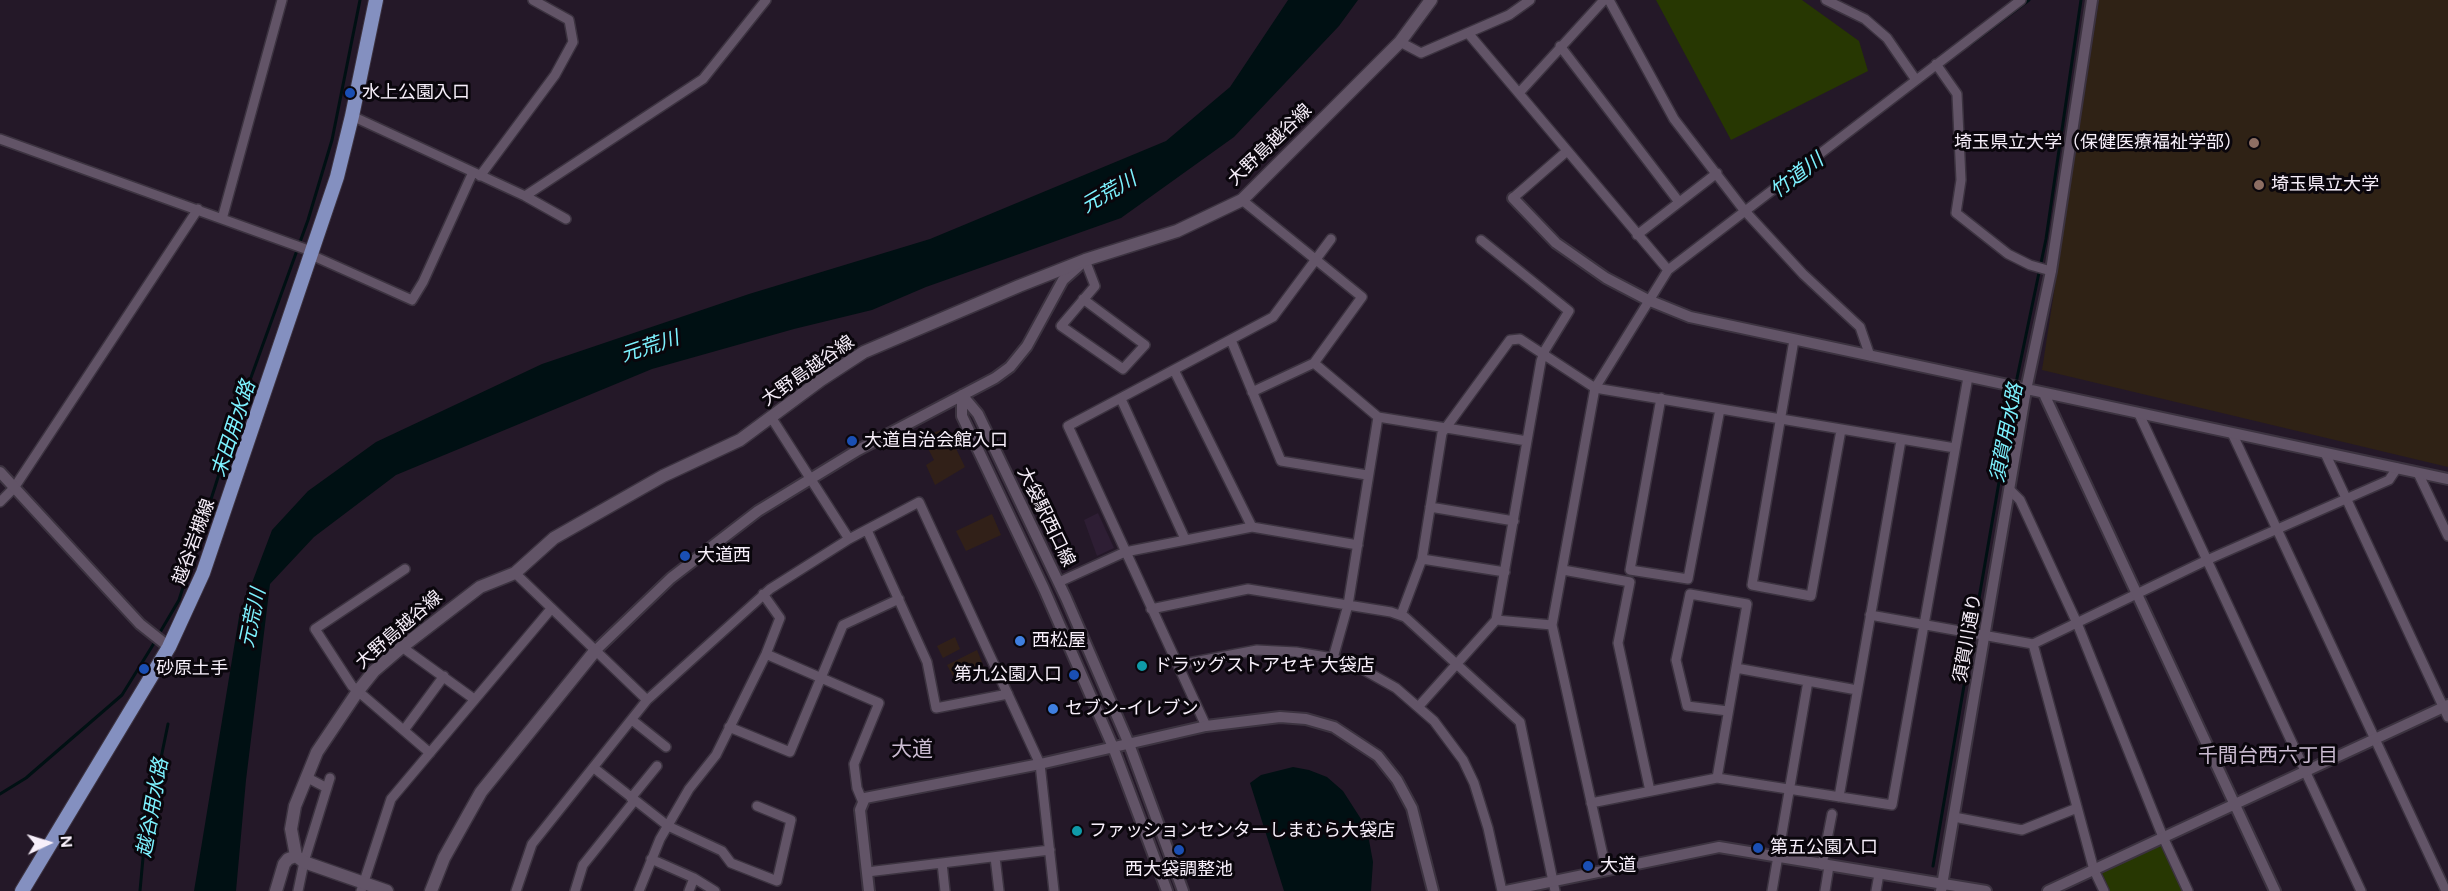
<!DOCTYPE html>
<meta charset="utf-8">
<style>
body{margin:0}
#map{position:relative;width:2448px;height:891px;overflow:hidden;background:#241828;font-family:Figtree,sans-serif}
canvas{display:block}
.north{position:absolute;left:18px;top:813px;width:60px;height:60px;-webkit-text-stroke:4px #0a060c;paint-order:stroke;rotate:86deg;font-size:16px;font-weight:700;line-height:24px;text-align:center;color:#f7effa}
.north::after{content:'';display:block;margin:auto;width:21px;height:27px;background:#f7effa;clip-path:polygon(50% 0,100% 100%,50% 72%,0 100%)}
</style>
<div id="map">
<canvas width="2448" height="891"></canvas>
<div class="north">N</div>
</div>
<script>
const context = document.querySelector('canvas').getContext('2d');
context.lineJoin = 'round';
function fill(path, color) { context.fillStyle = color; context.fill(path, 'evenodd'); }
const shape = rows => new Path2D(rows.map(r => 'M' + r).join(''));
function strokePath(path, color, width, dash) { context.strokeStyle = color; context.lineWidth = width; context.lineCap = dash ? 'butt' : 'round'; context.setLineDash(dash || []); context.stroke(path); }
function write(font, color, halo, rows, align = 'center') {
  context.font = font + ' Figtree,"Noto Sans JP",sans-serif'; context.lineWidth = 6; context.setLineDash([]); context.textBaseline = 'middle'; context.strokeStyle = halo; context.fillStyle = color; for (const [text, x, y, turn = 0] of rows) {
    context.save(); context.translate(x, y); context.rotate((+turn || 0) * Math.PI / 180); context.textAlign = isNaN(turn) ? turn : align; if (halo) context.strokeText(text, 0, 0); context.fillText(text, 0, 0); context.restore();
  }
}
fill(shape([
 [946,428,965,467,935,485,926,465,934,460,922,437],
 [992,514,1001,535,966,551,956,531],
 [955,637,960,649,943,658,937,646],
 [977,650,986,672,956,682,947,665]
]), '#312018');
fill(shape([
 [1098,513,1114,548,1097,556,1084,520]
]), '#2e1e34');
fill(shape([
 [2099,0,2448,0,2448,467,2042,370]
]), '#2f2215');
fill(shape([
 [1656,0,1802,0,1859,41,1868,71,1731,140],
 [2162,845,2183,891,2110,891,2102,873]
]), '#273702');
fill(shape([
 [1288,0,1358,0,1339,26,1234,137,1121,218,926,287,872,310,794,329,652,369,396,475,314,537,270,584,246,780,236,891,194,891,239,617,272,530,308,491,376,442,542,364,749,294,930,239,1166,141,1230,87],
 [1293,767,1309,770,1327,777,1343,791,1361,819,1369,840,1373,862,1371,891,1284,891,1250,783,1261,775]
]), '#001013');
strokePath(shape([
 [1971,44,2029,0],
 [2016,383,2046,239,2081,0],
 [159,634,179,600,241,405,308,220,332,140,360,0],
 [0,794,26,778,122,695,156,640],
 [1933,866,2015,389],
 [140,891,145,836,168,724]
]), '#001013', 3);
const minor = shape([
 [1609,0,1674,119,1744,210,1803,274,1860,327,1870,356],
 [1826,0,1865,19,1887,38,1916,80],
 [1468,33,1668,270],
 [1400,42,1421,53,1509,15,1530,0],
 [1560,46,1679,202],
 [1936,64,1957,94,1961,180,1956,213,2008,254,2030,265,2051,271],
 [1519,93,1604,0],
 [352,116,525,196,566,219],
 [0,139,311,251],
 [480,176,555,75,573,42,569,20,533,0],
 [525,196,703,79,766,0],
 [1513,198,1567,151],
 [1242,200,1362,297,1314,363,1252,392],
 [222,219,282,0],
 [1637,235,1717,173],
 [1481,240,1569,311,1545,350,1541,361,1527,441],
 [309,254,412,300,423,282,473,172],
 [1083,299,1145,345,1123,369,1061,326,1095,286,1085,260],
 [1231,340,1281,461,1367,475],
 [1794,340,1752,585,1811,596,1841,430],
 [1314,363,1378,417],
 [1174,370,1252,527],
 [1661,398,1630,570,1688,579,1720,409],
 [1121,399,1185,539],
 [2139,414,2361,891],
 [771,417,849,539],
 [2232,433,2446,891],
 [2325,453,2448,717],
 [2418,473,2448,536],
 [2011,491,2020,500,2077,623,2163,837,2188,891],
 [0,502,14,488,198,209],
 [1430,507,1514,521],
 [867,530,927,662,936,708,1008,694],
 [1422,559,1505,572],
 [405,569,315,629,352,686,430,753],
 [1563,570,1630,582,1618,643,1650,791],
 [515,573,647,700],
 [1059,582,1125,552,1252,527,1358,545],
 [1151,609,1248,589,1391,612,1405,617,1520,722,1555,891],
 [1401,615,1422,559,1442,433,1510,340,1520,339,1595,388,1955,448],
 [1870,615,2033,644,2207,560,2389,480,2397,468],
 [1496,620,1552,625],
 [2033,644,2094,870,2104,891],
 [402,647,474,699],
 [766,654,879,703,854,764,857,788,862,800],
 [1333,658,1348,605,1378,417,1527,441,1496,620,1419,706],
 [1178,665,1257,650,1296,652,1333,658,1364,670,1396,688,1434,721,1463,760,1474,783,1488,828,1502,891],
 [1736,668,1857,690],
 [632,720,666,747],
 [1206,726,1068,426,1273,317,1331,239],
 [729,727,790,752,843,625,899,599],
 [404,730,444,676],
 [594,768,668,826,722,851,731,863,777,881,791,820,757,806],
 [306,777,327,788],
 [1717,778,1747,604,1690,594,1676,660,1687,706,1728,711],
 [1839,797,1901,440],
 [631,798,657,766],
 [1591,803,1717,778,1892,805,1968,377],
 [1954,817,2022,830,2077,808],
 [995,857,999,891],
 [651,859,694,878,715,891],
 [942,863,945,891],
 [1822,865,1832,814],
 [1606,869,1552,625,1595,388,1668,270,2021,0],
 [867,872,1050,850],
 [298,891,304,862,330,778],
 [361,891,391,799,551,609],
 [516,891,532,844,647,700,770,589,849,539,919,502,1040,764,1054,891],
 [575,891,583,865,635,800],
 [639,891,660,839,689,789,716,755,766,654,780,618,763,594],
 [689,891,694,878],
 [1772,891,1808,681],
 [1825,891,1829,866],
 [1876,891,1879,874]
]);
const tertiary = shape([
 [1513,198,1556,243,1606,278,1648,300,1690,317,2448,479],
 [2044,394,2275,891],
 [962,395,978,414,1066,598,1129,744,1183,891],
 [962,395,962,416,1044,589,1113,747,1167,891],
 [0,472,140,624,169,647],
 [595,651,671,578,758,511,858,450,995,378,1010,367,1027,346,1063,280,1081,264],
 [869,891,860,810,865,798,1040,764,1206,726,1280,717,1306,719,1334,727,1378,756,1397,780,1412,808,1433,891],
 [1506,891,1719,847,1986,891],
 [1941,891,2026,390,2051,271,2092,0],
 [2048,891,2448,705]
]);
const secondary = shape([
 [276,891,284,864,288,859,296,856],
 [387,891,304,862,296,856,291,829,295,806,317,752,358,691,374,671,402,647,480,587,515,573,554,538,663,476,740,440,821,380,864,352,1019,286,1085,260,1177,231,1242,200,1400,42,1431,0],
 [431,891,444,858,481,792,595,651]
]);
const primary = shape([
 [22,891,169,647,203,573,337,177,352,116,376,0]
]);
strokePath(minor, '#3c3340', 12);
strokePath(tertiary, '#3c3340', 14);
strokePath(secondary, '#3c3340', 15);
strokePath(primary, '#3c3340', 16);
strokePath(minor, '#625467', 9);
strokePath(tertiary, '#625467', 10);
strokePath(secondary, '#625467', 12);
strokePath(primary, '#8490c0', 14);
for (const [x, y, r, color] of [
 [350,93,6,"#1a4fb4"],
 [2254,143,6,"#8d6e63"],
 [2259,185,6,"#8d6e63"],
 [852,441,6,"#1a4fb4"],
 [685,556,6,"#1a4fb4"],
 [1020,641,6,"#3f7fe0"],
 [1142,666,6,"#0f9aa8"],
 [144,669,6,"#1a4fb4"],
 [1074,675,6,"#1a4fb4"],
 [1053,709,6,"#3f7fe0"],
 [1077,831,6,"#0f9aa8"],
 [1758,848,6,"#1a4fb4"],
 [1179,850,6,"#1a4fb4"],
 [1588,866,6,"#1a4fb4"]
]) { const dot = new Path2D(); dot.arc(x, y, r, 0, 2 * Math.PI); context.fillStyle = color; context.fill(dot); strokePath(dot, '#0a060c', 2); }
write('18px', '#f7effa', '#0a060c', [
 ["水上公園入口",362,93],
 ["埼玉県立大学（保健医療福祉学部）",2242,143,"right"],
 ["埼玉県立大学",2271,185],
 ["大道自治会館入口",864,441],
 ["大道西",697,556],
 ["西松屋",1032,641],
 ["ドラッグストアセキ 大袋店",1154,666],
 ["砂原土手",156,669],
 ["第九公園入口",1062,675,"right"],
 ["セブン-イレブン",1065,709],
 ["ファッションセンターしまむら大袋店",1089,831],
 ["第五公園入口",1770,848],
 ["大道",1600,866],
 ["西大袋調整池",1179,870,"center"]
], 'left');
write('18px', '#f7effa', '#0a060c', [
 ["大野島越谷線",1270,145,-44],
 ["大野島越谷線",808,371,-35],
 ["大袋駅西口線",1046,517,64],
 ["越谷岩槻線",194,542,-70],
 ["大野島越谷線",399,630,-41],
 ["須賀川通り",1968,638,-80]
]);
write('italic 20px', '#7df2ff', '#0a060c', [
 ["竹道川",1797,176,-37],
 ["元荒川",1109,193,-30],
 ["元荒川",650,347,-18],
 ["末田用水路",234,429,-72],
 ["須賀用水路",2007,433,-79],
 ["元荒川",253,618,-78],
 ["越谷用水路",153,808,-80]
]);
write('20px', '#cabbd1', '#0a060c', [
 ["千間台西六丁目",2268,756]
]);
write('21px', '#cabbd1', '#0a060c', [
 ["大道",912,750]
]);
</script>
